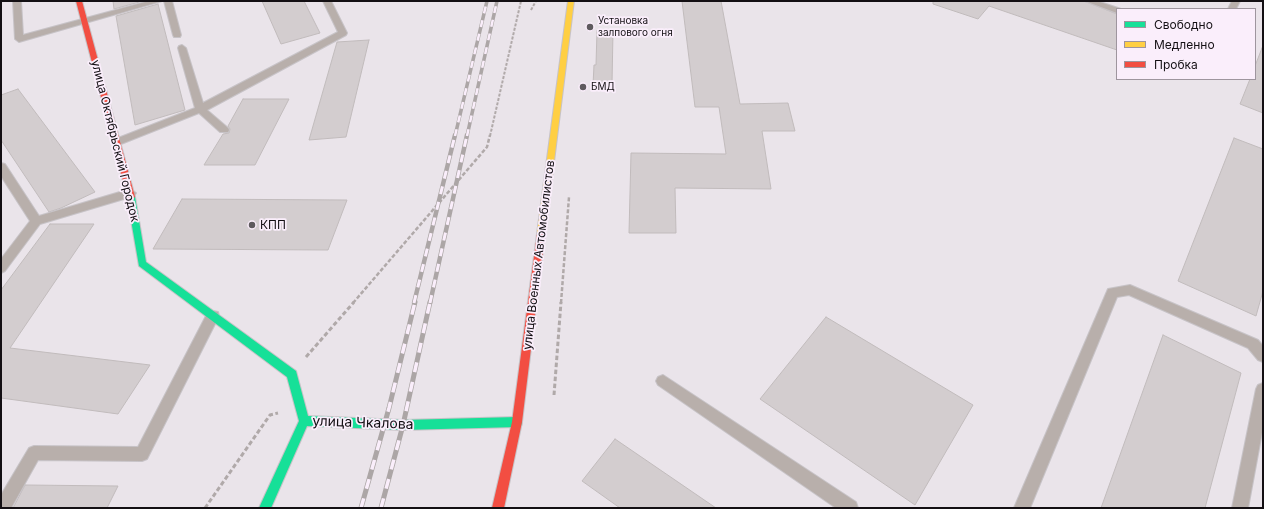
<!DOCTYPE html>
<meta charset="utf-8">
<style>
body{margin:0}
#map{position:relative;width:1264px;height:509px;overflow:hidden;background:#eae4ea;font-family:Inter,sans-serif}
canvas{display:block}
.frame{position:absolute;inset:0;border:2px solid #130f13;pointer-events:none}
.legend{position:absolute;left:1116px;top:8px;width:140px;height:72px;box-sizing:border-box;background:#faeefb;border:1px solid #9e959e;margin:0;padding:5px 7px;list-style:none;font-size:12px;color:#130f13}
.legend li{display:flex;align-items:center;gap:8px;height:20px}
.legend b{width:20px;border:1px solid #9e959e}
</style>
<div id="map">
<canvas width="1264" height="509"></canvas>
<div class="frame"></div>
<ul class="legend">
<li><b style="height:5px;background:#16e098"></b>Свободно</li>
<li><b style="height:5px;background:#ffcf43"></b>Медленно</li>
<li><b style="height:5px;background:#f24e42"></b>Пробка</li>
</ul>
</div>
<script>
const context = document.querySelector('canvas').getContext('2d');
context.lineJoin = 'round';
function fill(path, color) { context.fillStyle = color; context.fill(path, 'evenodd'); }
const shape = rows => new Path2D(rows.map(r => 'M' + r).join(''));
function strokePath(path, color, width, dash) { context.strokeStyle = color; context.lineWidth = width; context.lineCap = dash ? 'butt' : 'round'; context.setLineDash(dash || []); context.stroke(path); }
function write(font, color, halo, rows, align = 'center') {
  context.font = font + ' Inter,sans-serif'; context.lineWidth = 3.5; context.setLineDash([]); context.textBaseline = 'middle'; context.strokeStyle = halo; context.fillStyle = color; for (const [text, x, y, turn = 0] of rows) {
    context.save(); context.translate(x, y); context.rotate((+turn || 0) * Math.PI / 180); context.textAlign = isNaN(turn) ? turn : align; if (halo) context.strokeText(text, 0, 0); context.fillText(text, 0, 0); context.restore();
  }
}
const building = shape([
 [113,1,143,1,114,9,113,1],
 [262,1,304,1,320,33,281,44,262,1],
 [682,1,721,1,740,104,788,103,795,131,762,131,771,189,675,188,676,233,629,233,631,153,726,154,719,107,695,107,682,1],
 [933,1,1084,1,1117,14,1117,50,989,6,978,19,933,4,933,1],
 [158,4,185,110,135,125,116,16,158,4],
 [597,31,613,31,612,84,593,85,594,65,596,65,597,31],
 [369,40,346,137,309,140,337,42,369,40],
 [1262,48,1263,48,1263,113,1240,104,1250,79,1255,79,1255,66,1262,48],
 [18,89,95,192,61,208,49,212,1,140,1,95,18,89],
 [243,99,289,99,255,165,204,165,223,134,229,133,230,129,228,126,243,99],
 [1234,138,1263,149,1263,291,1256,316,1178,281,1234,138],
 [182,199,347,200,328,250,153,249,182,199],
 [50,224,94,224,10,348,150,365,118,414,1,398,1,290,50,224],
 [826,317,973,405,915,505,760,399,826,317],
 [1163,335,1241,373,1205,508,1101,508,1163,335],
 [615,439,716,508,620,508,582,481,615,439],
 [25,485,118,486,107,508,13,508,25,485]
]);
fill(building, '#d3cdcf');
strokePath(building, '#c1bbbc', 1);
const lane = shape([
 [13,1,21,1,23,35,149,1,162,1,19,42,15,39,13,1],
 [164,1,172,1,181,35,180,37,174,37,173,35,164,1],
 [323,1,331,1,347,33,346,35,207,110,228,128,229,130,228,132,220,132,199,113,121,144,113,144,112,142,113,140,195,108,178,48,179,46,182,45,186,48,203,103,338,32,323,1],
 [1085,1,1097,1,1121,9,1117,9,1117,13,1085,1],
 [1232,1,1240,1,1236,9,1228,9,1232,1],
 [1,163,5,164,39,216,130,189,136,193,134,196,40,224,5,271,1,273,1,259,30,221,1,176,1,163],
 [1130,285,1258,340,1263,346,1263,362,1258,360,1248,348,1129,295,1117,297,1030,508,1014,508,1108,289,1130,285],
 [213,311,218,312,219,316,147,459,142,461,38,460,11,508,1,508,1,495,29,448,34,446,138,447,208,312,213,311],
 [663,375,856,502,858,508,836,508,658,385,656,381,658,377,663,375],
 [1263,383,1263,427,1248,508,1232,508,1256,389,1258,385,1263,383]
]);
const fast = shape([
 [131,194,135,197,146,262,296,371,308,416,403,420,517,417,521,418,522,422,521,426,517,427,403,430,307,426,271,508,259,508,299,421,287,377,139,266,127,197,131,194]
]);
const slow = shape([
 [568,1,574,1,545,234,541,237,537,234,568,1]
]);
const jam = shape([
 [76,1,82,1,135,197,131,200,127,197,76,1],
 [541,231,545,234,522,422,504,508,492,508,512,422,537,234,541,231]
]);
strokePath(lane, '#c7c3c7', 2);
strokePath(fast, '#c7c3c7', 2);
strokePath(slow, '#c7c3c7', 2);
strokePath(jam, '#c7c3c7', 2);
strokePath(shape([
 [531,10,536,1],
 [490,136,521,1]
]), '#b0a9a9', 2, [3, 1.5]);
strokePath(shape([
 [353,303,487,147,490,135],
 [561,303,569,197]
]), '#b0a9a9', 2.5, [4, 2]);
strokePath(shape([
 [306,357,354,302],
 [554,395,561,302],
 [205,508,270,415,278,413]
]), '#b0a9a9', 3, [4.5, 2.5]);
fill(lane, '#b8afab');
fill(fast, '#16e098');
fill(slow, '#ffcf43');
fill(jam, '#f24e42');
const railFar2 = shape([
 [455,136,487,1],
 [467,136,497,1]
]);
const railFar1 = shape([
 [414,303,455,135],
 [430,303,467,135]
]);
const rail = shape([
 [361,508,389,408,415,302],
 [381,508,403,425,430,302]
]);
strokePath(railFar2, '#aca6a6', 3.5);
strokePath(railFar1, '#aca6a6', 4.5);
strokePath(rail, '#aca6a6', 5);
strokePath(railFar2, '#faeefb', 2.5, [7]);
strokePath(railFar1, '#faeefb', 3, [8]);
strokePath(rail, '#faeefb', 3.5, [10]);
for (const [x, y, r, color] of [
 [590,27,4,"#5e5a5e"],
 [583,87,4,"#5e5a5e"],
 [252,225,4,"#5e5a5e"]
]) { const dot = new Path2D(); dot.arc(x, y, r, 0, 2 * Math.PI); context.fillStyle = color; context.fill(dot); strokePath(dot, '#faeefb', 1.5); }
write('10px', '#130f13', '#faeefb', [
 ["Установка",598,21],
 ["залпового огня",598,33],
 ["БМД",591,87]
], 'left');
write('12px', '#130f13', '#faeefb', [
 ["улица Октябрьский Городок",115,141,76],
 ["улица Военных Автомобилистов",539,255,-83]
]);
write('12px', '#130f13', '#faeefb', [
 ["КПП",260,225]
], 'left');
write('14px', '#130f13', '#faeefb', [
 ["улица Чкалова",363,423,2]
]);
</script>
